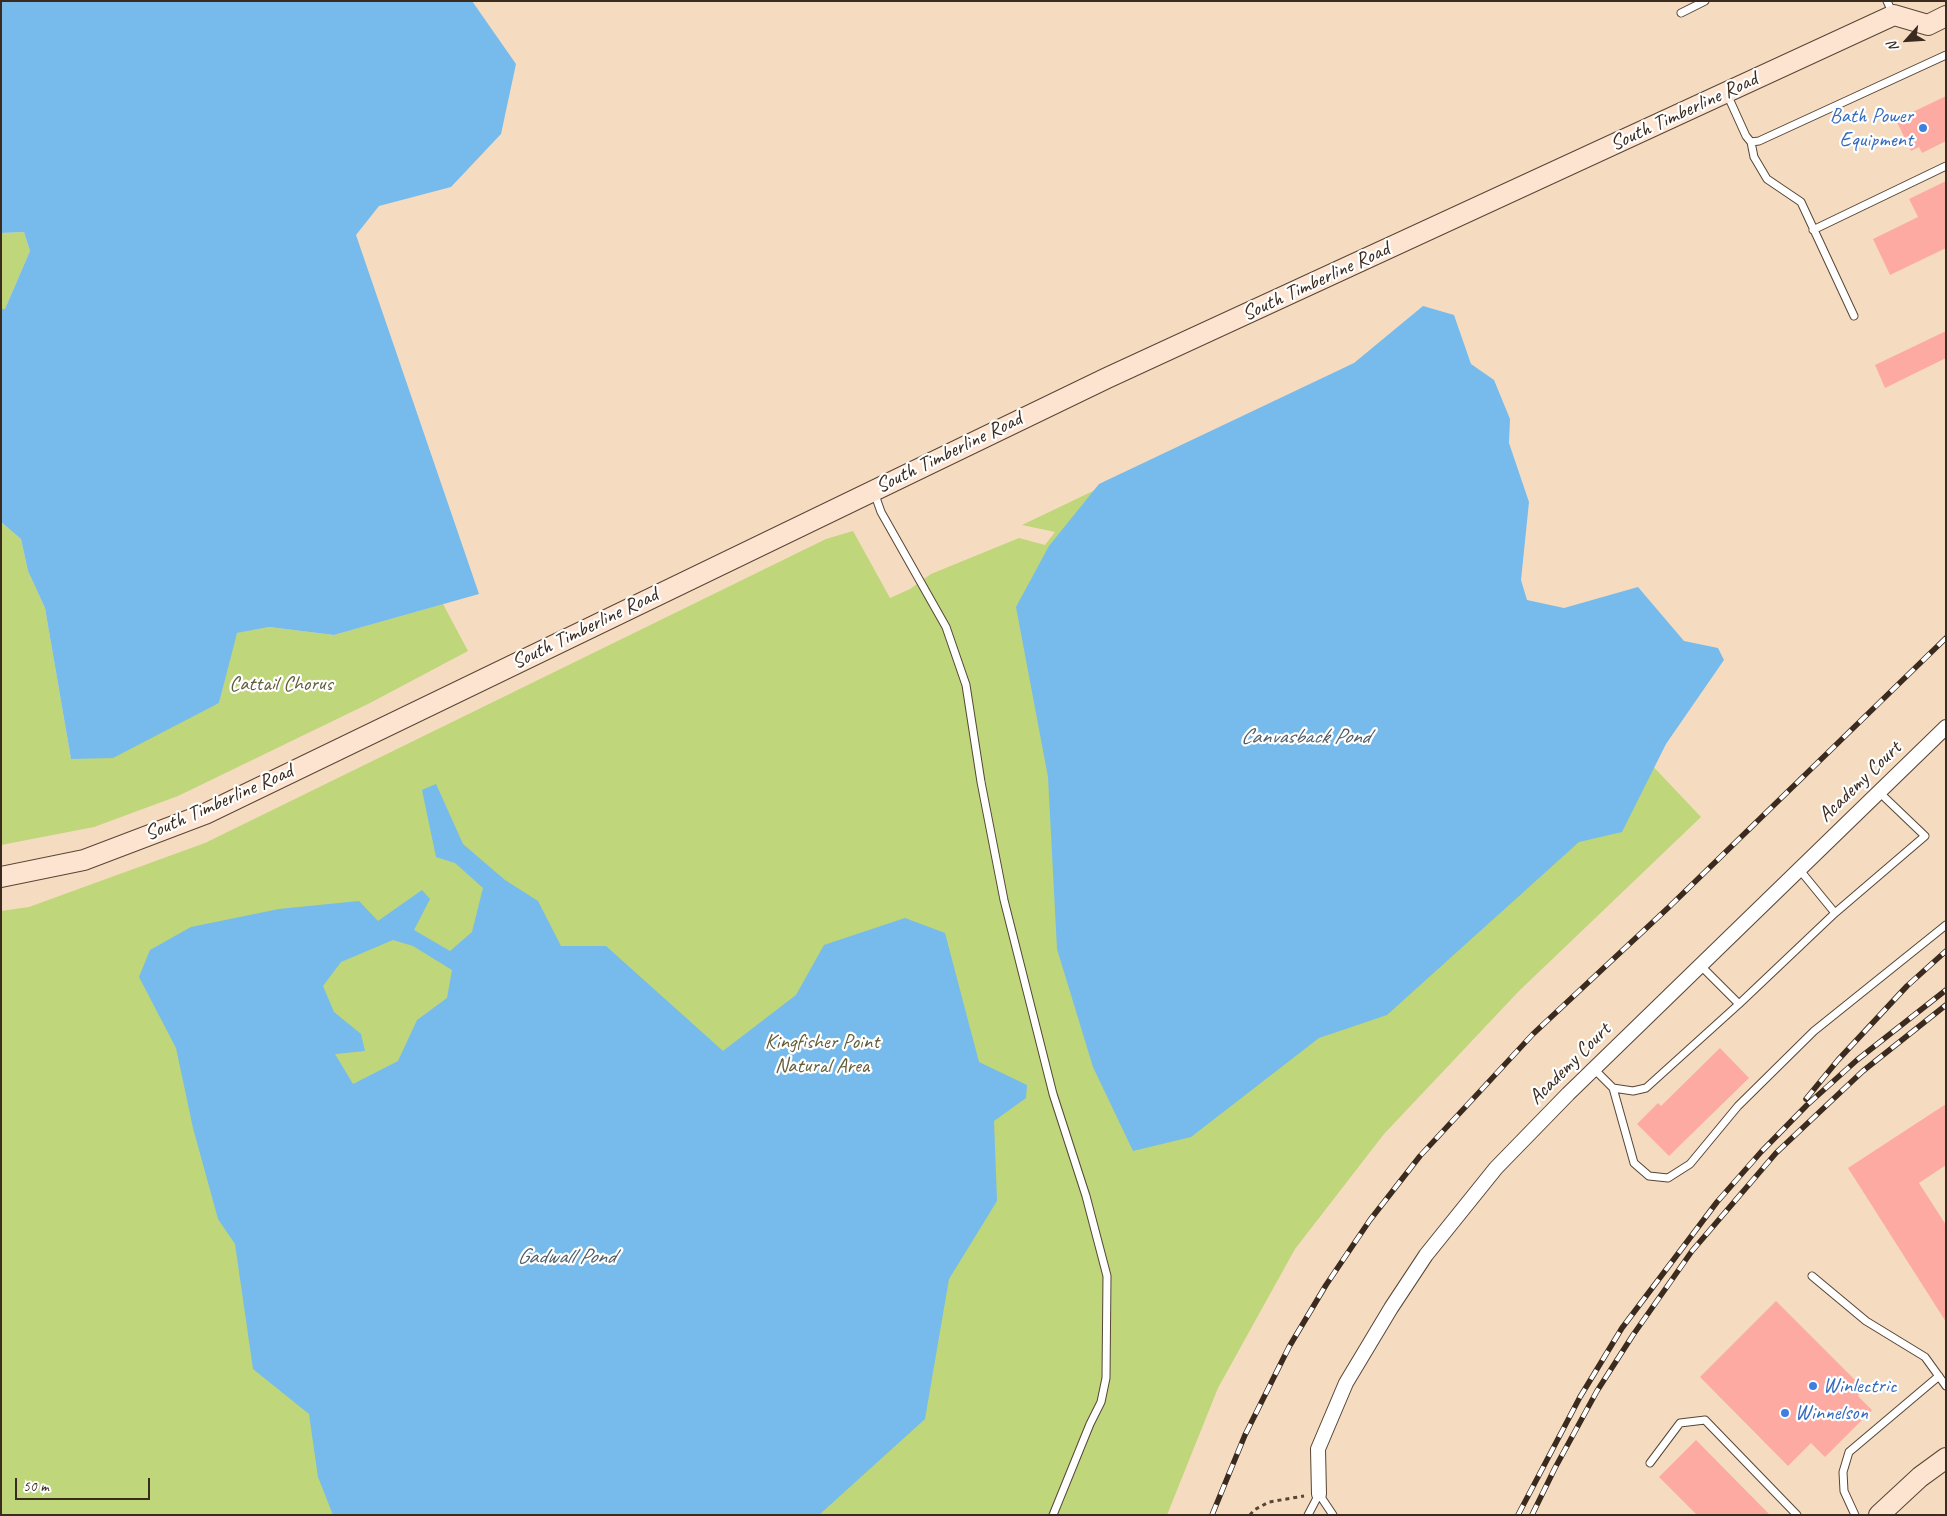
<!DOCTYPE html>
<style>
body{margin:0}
#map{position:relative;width:1947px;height:1516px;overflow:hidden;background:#f5dcc0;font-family:Caveat,sans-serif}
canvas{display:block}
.frame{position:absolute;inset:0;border:2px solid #3b2a1e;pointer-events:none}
.north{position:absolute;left:1882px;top:15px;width:50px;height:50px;-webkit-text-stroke:4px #fff;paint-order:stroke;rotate:244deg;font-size:14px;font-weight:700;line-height:20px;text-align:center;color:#3b2a1e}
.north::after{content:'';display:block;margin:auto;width:18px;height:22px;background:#3b2a1e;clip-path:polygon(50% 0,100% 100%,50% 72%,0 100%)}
.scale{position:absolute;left:15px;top:1478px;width:135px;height:22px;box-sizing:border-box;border:2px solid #3b2a1e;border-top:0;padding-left:6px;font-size:15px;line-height:18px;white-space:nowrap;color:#3b2a1e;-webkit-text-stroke:4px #fff;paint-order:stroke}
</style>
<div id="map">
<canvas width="1947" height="1516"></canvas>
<div class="frame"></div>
<div class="north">N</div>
<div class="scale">50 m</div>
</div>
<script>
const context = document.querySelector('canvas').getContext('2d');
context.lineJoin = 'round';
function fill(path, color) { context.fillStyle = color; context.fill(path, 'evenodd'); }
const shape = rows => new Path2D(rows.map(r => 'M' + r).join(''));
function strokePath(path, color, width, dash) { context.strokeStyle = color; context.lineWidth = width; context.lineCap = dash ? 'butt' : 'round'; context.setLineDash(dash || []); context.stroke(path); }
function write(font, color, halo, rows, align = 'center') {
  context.font = font + ' Caveat,sans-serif'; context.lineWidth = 4.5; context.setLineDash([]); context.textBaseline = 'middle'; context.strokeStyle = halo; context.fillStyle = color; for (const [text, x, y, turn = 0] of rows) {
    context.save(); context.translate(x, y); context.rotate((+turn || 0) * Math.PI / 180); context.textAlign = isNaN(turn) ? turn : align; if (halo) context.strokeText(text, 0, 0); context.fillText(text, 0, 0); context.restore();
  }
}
fill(shape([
 [24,232,30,251,5,309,1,309,1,233],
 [1413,338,1501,606,1701,817,1519,991,1384,1134,1295,1249,1218,1388,1167,1515,1,1515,1,911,29,907,205,843,826,539,853,531,890,598,910,589,931,574,1019,538,1045,545,1055,532,1022,525],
 [1,522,21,539,28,571,45,608,71,759,219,703,236,633,269,627,334,635,443,604,468,651,370,703,178,796,94,827,1,845]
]), '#bfd67a');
fill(shape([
 [1,1,472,1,516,64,501,134,451,187,379,206,356,235,479,594,334,635,269,627,237,633,219,703,113,758,71,759,45,608,28,571,21,539,1,522,1,309,5,309,30,251,24,232,1,233],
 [1423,306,1454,315,1471,364,1494,380,1510,419,1509,443,1529,502,1521,580,1527,600,1564,608,1638,587,1684,641,1718,648,1724,660,1666,744,1622,832,1579,842,1387,1015,1319,1038,1191,1137,1133,1151,1093,1067,1057,949,1048,777,1016,607,1049,546,1099,484,1354,363],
 [436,784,463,844,505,880,538,901,561,946,606,946,723,1051,796,995,824,945,905,918,945,933,979,1062,1027,1085,1026,1098,994,1121,997,1201,949,1279,925,1419,819,1515,333,1515,318,1477,309,1414,253,1369,235,1244,218,1219,193,1128,176,1048,139,977,150,950,191,927,279,909,359,901,378,921,422,890,430,899,414,930,450,951,472,932,483,888,455,863,436,857,422,790],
 [393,940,413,946,452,970,447,998,417,1020,398,1061,353,1084,335,1054,365,1051,361,1034,334,1012,323,986,341,962]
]), '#76bbec');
fill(shape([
 [1946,96,1946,141,1922,153,1919,147,1911,151,1896,120],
 [1946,181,1946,248,1890,275,1873,239,1918,217,1909,199],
 [1946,331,1946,358,1885,388,1875,365],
 [1720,1048,1749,1078,1669,1156,1637,1124,1658,1103,1661,1106],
 [1946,1104,1946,1165,1919,1183,1946,1225,1946,1322,1848,1168],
 [1776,1301,1864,1389,1858,1396,1872,1410,1825,1457,1811,1443,1788,1466,1700,1377],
 [1696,1440,1770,1515,1697,1515,1659,1477]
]), '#fdaaa2');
const service = shape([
 [1887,1,1893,14],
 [1681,13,1705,1],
 [1727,94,1746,136,1751,142,1759,141,1946,55],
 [1751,142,1754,157,1767,179,1801,202,1854,316],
 [1813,230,1946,166],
 [874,492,881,512,946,627,966,685,981,782,1004,900,1053,1094,1086,1196,1107,1276,1106,1378,1101,1402,1090,1424,1053,1515],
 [1799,869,1835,913,1925,836,1879,792],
 [1700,965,1739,1004,1835,913],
 [1594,1069,1613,1088,1633,1091,1646,1088,1739,1004],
 [1613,1088,1634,1163,1649,1176,1668,1178,1690,1164,1738,1106,1814,1031,1946,925],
 [1812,1276,1866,1321,1925,1357,1946,1386],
 [1650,1463,1680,1423,1705,1420,1797,1515],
 [1308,1515,1319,1494,1333,1515],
 [1855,1515,1844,1491,1843,1472,1849,1452,1939,1376]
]);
const minor = shape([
 [1319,1494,1318,1449,1346,1383,1391,1308,1426,1255,1496,1168,1568,1094,1946,727]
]);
const secondary = shape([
 [1,877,84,860,205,814,1107,378,1894,15,1928,25,1946,16],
 [1879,1515,1920,1477,1946,1458]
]);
strokePath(service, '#574536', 9);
strokePath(minor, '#574536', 16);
strokePath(secondary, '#574536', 22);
strokePath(shape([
 [1250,1515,1254,1510,1269,1502,1304,1496]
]), '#574536', 3, [4, 4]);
strokePath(service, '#fff', 7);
strokePath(minor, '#fff', 14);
strokePath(secondary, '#fde4d1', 20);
const rail = shape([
 [1806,1099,1838,1060,1907,986,1946,951],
 [1212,1515,1245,1435,1289,1347,1326,1285,1370,1220,1420,1156,1533,1034,1669,907,1946,638],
 [1518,1515,1580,1397,1622,1328,1717,1202,1761,1152,1807,1105,1857,1060,1946,990],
 [1532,1515,1555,1468,1597,1391,1633,1335,1692,1251,1776,1153,1863,1071,1946,1005]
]);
strokePath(rail, '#3b2a1e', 5.5);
strokePath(rail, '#fff', 4, [11]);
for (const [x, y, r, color] of [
 [1923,128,5,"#3f7fe0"],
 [1813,1386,5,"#3f7fe0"],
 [1785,1413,5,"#3f7fe0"]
]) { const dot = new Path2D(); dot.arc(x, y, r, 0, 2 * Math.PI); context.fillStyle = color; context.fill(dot); strokePath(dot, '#fff', 2); }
write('21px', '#3b2a1e', '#fff', [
 ["South Timberline Road",1684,112,-25],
 ["South Timberline Road",1316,282,-25],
 ["South Timberline Road",949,453,-26],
 ["South Timberline Road",585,629,-26],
 ["Academy Court",1860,782,-44],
 ["South Timberline Road",219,803,-24],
 ["Academy Court",1570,1064,-45]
]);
write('21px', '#366cbe', '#fff', [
 ["Bath Power",1913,116,"right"],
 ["Equipment",1913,140,"right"],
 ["Winlectric",1823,1386],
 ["Winnelson",1795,1413]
], 'left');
write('21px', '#635e3a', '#fff', [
 ["Cattail Chorus",281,684],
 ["Kingfisher Point",822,1042],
 ["Natural Area",822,1066]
]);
write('italic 22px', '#505d66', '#fff', [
 ["Canvasback Pond",1305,737],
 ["Gadwall Pond",566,1257]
]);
</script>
